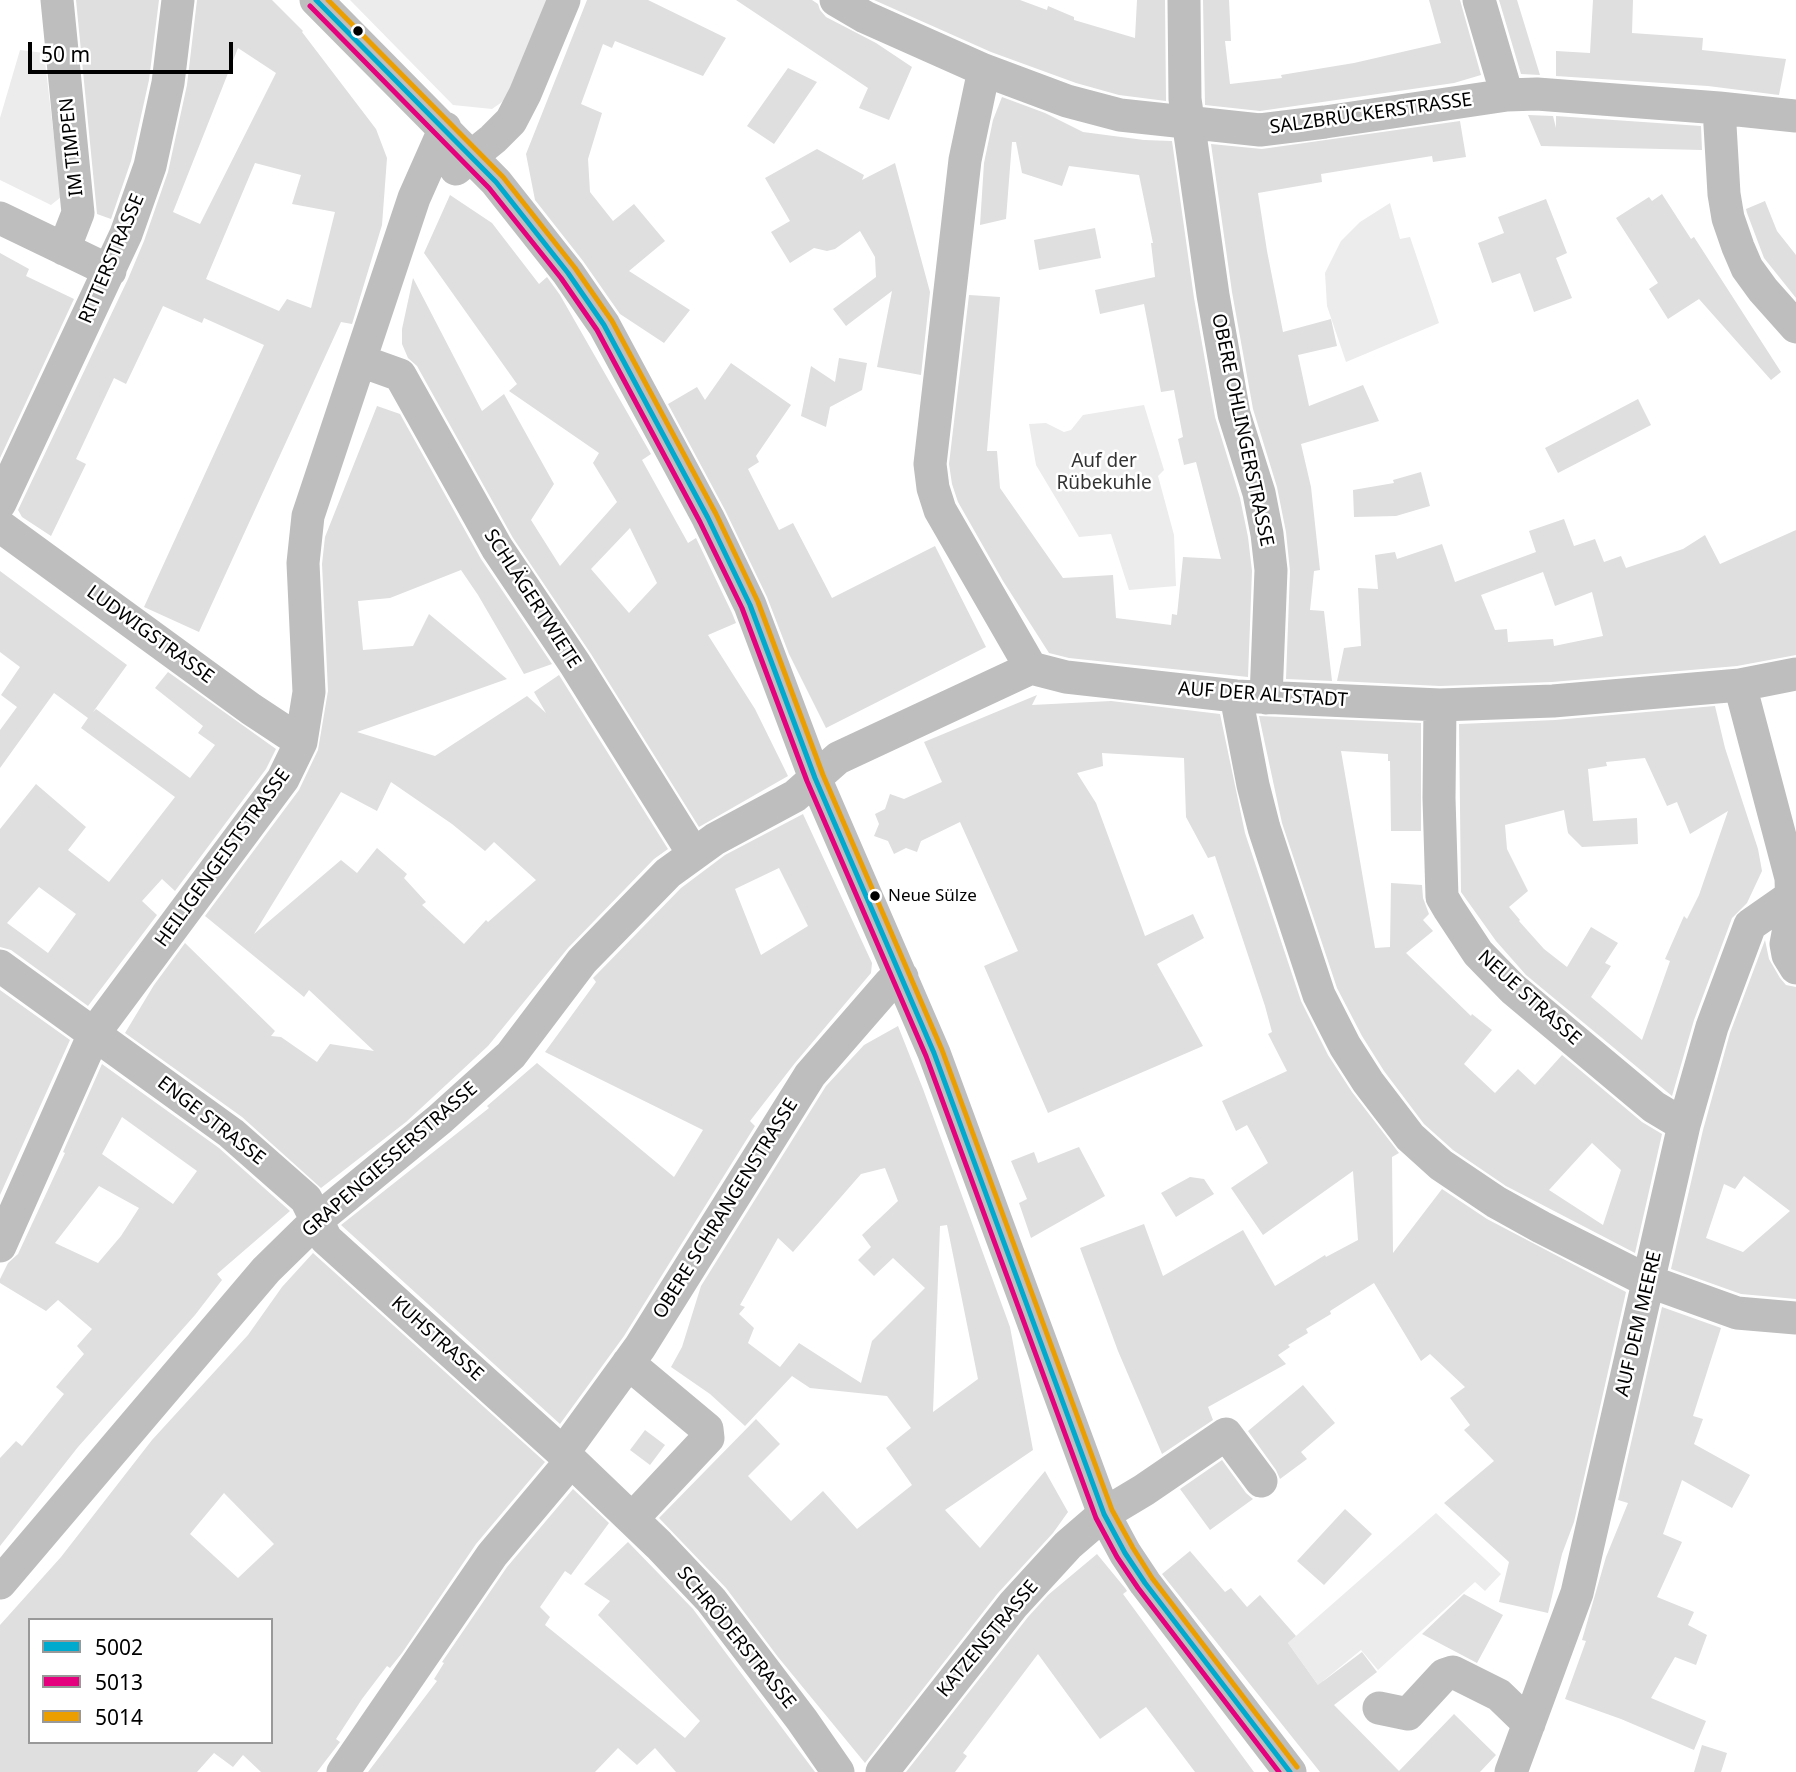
<!DOCTYPE html>
<meta charset="utf-8">
<style>
body{margin:0}
#map{position:relative;width:1796px;height:1772px;overflow:hidden;background:#fff;font-family:"Noto Sans",sans-serif}
canvas{display:block}
.legend{position:absolute;left:28px;top:1618px;width:245px;height:126px;box-sizing:border-box;background:#fff;border:2px solid #999;margin:0;padding:9px 12px;list-style:none;font-size:21px;color:#000}
.legend li{display:flex;align-items:center;gap:14px;height:35px}
.legend b{width:35px;border:2px solid #999}
.scale{position:absolute;left:28px;top:42px;width:205px;height:32px;box-sizing:border-box;border:4px solid #000;border-top:0;padding-left:9px;font-size:21px;line-height:24px;white-space:nowrap;color:#000;-webkit-text-stroke:5px #fff;paint-order:stroke}
</style>
<div id="map">
<canvas width="1796" height="1772"></canvas>
<ul class="legend">
<li><b style="height:9px;background:#00a9ce"></b>5002</li>
<li><b style="height:9px;background:#e5007d"></b>5013</li>
<li><b style="height:9px;background:#eb9e00"></b>5014</li>
</ul>
<div class="scale">50 m</div>
</div>
<script>
const context = document.querySelector('canvas').getContext('2d');
context.lineJoin = 'round';
function fill(path, color) { context.fillStyle = color; context.fill(path, 'evenodd'); }
const shape = rows => new Path2D(rows.map(r => 'M' + r).join(''));
function strokePath(path, color, width, dash) { context.strokeStyle = color; context.lineWidth = width; context.lineCap = dash ? 'butt' : 'round'; context.setLineDash(dash || []); context.stroke(path); }
function write(font, color, halo, rows, align = 'center') {
  context.font = font + ' "Noto Sans",sans-serif'; context.lineWidth = 5; context.setLineDash([]); context.textBaseline = 'middle'; context.strokeStyle = halo; context.fillStyle = color; for (const [text, x, y, turn = 0] of rows) {
    context.save(); context.translate(x, y); context.rotate((+turn || 0) * Math.PI / 180); context.textAlign = isNaN(turn) ? turn : align; if (halo) context.strokeText(text, 0, 0); context.fillText(text, 0, 0); context.restore();
  }
}
fill(shape([
 [350,0,551,0,516,83,502,102,492,109,453,105],
 [20,50,44,53,61,197,51,205,0,180,0,118],
 [1390,203,1400,239,1410,237,1439,323,1346,362,1327,306,1325,273,1341,241,1360,222],
 [1144,405,1164,470,1158,476,1174,535,1176,586,1129,590,1111,534,1079,537,1036,465,1029,424,1046,423,1064,432,1071,430,1083,415],
 [1436,1513,1501,1574,1485,1591,1475,1582,1378,1670,1361,1650,1323,1681,1336,1698,1331,1703,1288,1643]
]), '#ececec');
fill(shape([
 [76,0,159,0,149,80,131,161,111,219,97,214],
 [197,0,272,0,303,31,302,32,376,129,387,158,382,225,352,324,341,322,199,632,144,607,264,345,204,318,202,323,163,306,126,384,114,378,76,459,86,464,51,536,22,517,18,510,128,279,144,241,168,172,187,85],
 [238,48,276,73,200,224,173,212],
 [255,163,301,175,292,204,335,212,311,308,287,299,279,311,206,279],
 [587,0,648,0,726,38,703,76,615,41,612,48,603,44,581,104,602,113,588,159,590,192,613,221,634,204,665,241,629,271,690,310,664,343,620,314,583,261,535,200,526,154],
 [736,0,812,0,818,4,820,10,826,17,876,43,912,67,889,120,859,108,868,88],
 [874,0,1020,0,1047,10,1048,6,1074,17,1074,20,1135,38,1137,0,1165,0,1166,101,1119,95,1076,83,991,52],
 [1203,0,1229,0,1231,41,1225,41,1230,84,1282,78,1281,75,1354,63,1441,43,1429,0,1460,0,1481,75,1454,83,1260,111,1205,105],
 [1499,0,1517,0,1540,75,1521,74],
 [1593,0,1633,0,1632,33,1703,38,1702,50,1786,59,1779,95,1708,86,1556,76,1556,51,1590,53],
 [788,68,817,82,774,144,747,126],
 [1002,97,1045,113,1083,132,1144,140,1172,141,1194,298,1215,417,1240,498,1248,537,1252,571,1248,677,1069,658,1049,653,1003,581,958,502,952,484,949,464,969,295,1000,297,987,451,997,451,1000,488,1063,578,1113,575,1116,618,1171,625,1172,614,1177,615,1183,557,1221,559,1196,462,1184,465,1178,439,1183,437,1174,390,1161,392,1144,304,1100,314,1095,290,1155,277,1151,243,1153,243,1139,175,1069,166,1062,186,1022,173,1016,142,1012,142,1006,219,980,225,984,163,993,120],
 [1528,115,1553,116,1556,128,1556,116,1701,126,1702,150,1541,146],
 [1460,121,1466,157,1433,162,1432,156,1321,174,1322,182,1258,193,1267,251,1283,332,1331,319,1337,346,1298,355,1309,406,1363,385,1379,421,1301,444,1311,487,1320,570,1314,571,1310,610,1324,611,1332,681,1286,679,1290,571,1286,532,1277,487,1253,409,1232,292,1211,144,1262,149],
 [817,149,864,175,862,180,895,163,930,292,921,375,877,367,892,291,846,326,833,309,876,277,875,257,860,231,835,249,827,251,814,248,790,263,771,232,790,221,765,178],
 [1662,194,1691,239,1694,237,1781,372,1771,380,1699,299,1668,319,1649,289,1658,283,1616,218,1649,197,1652,201],
 [450,195,492,223,539,284,547,277,560,295,651,454,642,460,688,543,696,538,732,613,736,623,708,635,755,709,788,776,699,827,591,654,513,538,417,366,408,358,402,344,402,329,413,278,482,411,504,394,554,484,531,520,560,566,617,502,593,463,599,453,509,391,517,384,424,253],
 [630,528,657,583,629,613,591,569],
 [1546,199,1567,253,1556,258,1572,298,1534,312,1520,273,1492,283,1478,243,1504,233,1498,217],
 [1765,201,1777,231,1796,255,1796,298,1764,258,1747,213,1746,209],
 [1095,228,1101,258,1039,270,1034,240],
 [0,253,29,269,26,276,74,299,0,458],
 [839,358,867,363,862,390,830,407,826,427,801,416,811,366,835,382],
 [731,363,791,405,756,456,759,462,748,469,779,530,793,523,832,598,935,546,986,647,826,728,789,654,767,597,725,510,668,404,697,387,705,400],
 [1638,399,1651,425,1558,473,1545,448],
 [377,406,400,414,481,559,552,664,524,674,478,595,461,570,390,598,358,601,363,650,413,646,429,614,507,679,357,732,435,756,527,696,546,713,534,692,559,675,668,849,654,859,568,948,488,1046,406,1122,321,1188,242,1117,125,1033,154,985,185,943,275,1031,271,1036,281,1037,317,1062,330,1044,374,1051,309,990,304,997,205,916,299,790,318,750,328,691,322,564,325,537],
 [391,782,452,824,485,851,494,842,536,880,488,922,486,920,464,944,422,905,426,902,404,878,407,874,377,848,357,873,341,860,254,934,341,792,377,811],
 [1421,472,1430,506,1396,516,1354,517,1353,490,1394,483,1393,480],
 [1564,519,1574,546,1595,539,1604,562,1621,556,1626,568,1683,549,1705,535,1720,564,1796,530,1796,655,1737,666,1552,682,1440,686,1337,681,1344,648,1361,646,1358,588,1378,589,1375,555,1395,552,1397,559,1442,544,1455,582,1536,552,1529,531],
 [1543,572,1555,606,1592,592,1603,636,1554,646,1553,639,1508,642,1507,629,1495,630,1481,595],
 [0,571,127,665,93,712,96,709,190,778,215,745,198,733,203,726,155,688,168,672,276,749,266,769,175,891,162,879,142,901,157,915,88,1006,11,950,0,947,0,829,36,784,86,827,68,850,109,882,175,797,81,728,88,718,54,693,0,768,0,730,17,707,1,695,20,667,0,652],
 [39,887,76,914,48,953,7,923],
 [1037,695,1032,705,1111,701,1220,714,1245,833,1301,1001,1328,1055,1352,1092,1399,1153,1392,1157,1393,1253,1442,1189,1487,1219,1626,1292,1574,1522,1562,1554,1548,1613,1499,1602,1509,1562,1444,1503,1494,1461,1464,1430,1470,1425,1450,1398,1465,1387,1430,1354,1421,1361,1374,1283,1330,1311,1331,1314,1306,1329,1308,1333,1288,1345,1290,1347,1278,1355,1286,1364,1208,1407,1213,1420,1162,1454,1118,1351,1080,1248,1144,1224,1163,1276,1243,1230,1275,1286,1325,1255,1326,1257,1358,1240,1353,1171,1263,1235,1231,1188,1268,1163,1247,1125,1236,1131,1222,1101,1287,1071,1268,1034,1272,1032,1265,1006,1215,856,1208,858,1186,817,1184,758,1102,753,1103,766,1077,773,1096,803,1145,936,1193,914,1204,938,1157,964,1203,1046,1048,1113,984,966,1018,951,960,822,921,841,917,852,906,848,894,854,888,841,874,836,879,824,875,814,885,809,890,794,904,799,942,782,924,742],
 [1715,706,1725,748,1758,849,1762,871,1747,903,1732,918,1694,1020,1672,1096,1526,975,1496,941,1461,892,1459,724,1555,720],
 [1645,758,1667,806,1677,802,1690,834,1728,811,1699,895,1687,919,1684,916,1665,959,1670,961,1642,1040,1591,997,1611,966,1605,963,1618,943,1591,927,1567,967,1544,949,1519,921,1520,920,1509,907,1528,891,1507,849,1505,825,1564,810,1568,833,1582,847,1638,844,1637,818,1593,821,1588,769,1607,766,1606,762],
 [1259,716,1421,723,1421,831,1391,831,1390,761,1388,761,1388,754,1341,751,1375,948,1390,947,1391,883,1422,885,1423,898,1429,914,1423,920,1433,931,1406,953,1471,1016,1472,1014,1492,1030,1464,1064,1495,1093,1518,1069,1535,1085,1562,1055,1642,1122,1662,1134,1635,1253,1506,1186,1453,1150,1424,1124,1384,1071,1362,1036,1337,988,1282,823],
 [1592,1143,1621,1170,1603,1225,1549,1190],
 [803,814,872,963,871,973,795,1063,750,1121,755,1126,624,1336,560,1424,341,1225,489,1108,487,1106,537,1063,674,1177,703,1130,545,1052,596,982,593,978,597,974,681,888,725,855],
 [779,868,808,926,761,955,735,889],
 [1765,940,1769,959,1780,978,1786,985,1796,987,1796,1299,1741,1294,1671,1269,1703,1130,1730,1033],
 [1744,1176,1790,1211,1743,1252,1706,1238,1724,1184,1735,1189],
 [0,990,70,1040,0,1195],
 [898,1026,923,1089,1010,1327,1033,1450,945,1510,980,1548,1045,1471,1068,1512,1053,1533,998,1593,865,1763,778,1657,726,1588,659,1518,756,1419,780,1444,748,1476,791,1521,823,1491,857,1529,912,1485,886,1448,911,1428,887,1396,810,1388,792,1376,745,1426,710,1394,671,1367,682,1347,701,1286,826,1086,864,1045],
 [885,1168,898,1201,862,1235,871,1247,858,1260,874,1276,893,1258,925,1288,872,1341,861,1383,799,1343,780,1367,748,1343,754,1328,739,1314,745,1307,740,1305,778,1238,793,1252,861,1174],
 [947,1225,978,1379,933,1412,940,1226],
 [102,1064,219,1148,290,1211,217,1274,222,1280,195,1315,78,1447,0,1546,0,1458,16,1441,22,1446,64,1394,56,1387,84,1354,77,1346,92,1329,58,1300,46,1311,0,1283,0,1279,8,1263,18,1254,65,1153,63,1152],
 [122,1117,197,1171,173,1204,102,1154],
 [99,1186,139,1208,121,1236,98,1263,55,1243],
 [1079,1147,1105,1196,1031,1238,1019,1203,1027,1199,1011,1161,1034,1152,1038,1163],
 [1190,1177,1204,1179,1214,1194,1176,1217,1161,1193],
 [313,1253,545,1462,476,1544,402,1653,390,1668,387,1666,362,1699,336,1739,340,1742,317,1772,261,1772,243,1755,233,1767,214,1753,197,1772,0,1772,0,1625,61,1557,152,1440,248,1335,282,1287],
 [224,1493,274,1544,238,1578,190,1534],
 [30,1620,271,1620,271,1742,30,1742],
 [1662,1307,1721,1328,1693,1416,1703,1419,1694,1444,1750,1475,1732,1508,1682,1480,1663,1534,1682,1542,1657,1597,1694,1612,1688,1625,1707,1635,1696,1665,1675,1657,1651,1698,1706,1721,1694,1750,1621,1719,1565,1699,1586,1641,1582,1640,1606,1557,1628,1503,1618,1500],
 [1303,1385,1335,1423,1301,1452,1307,1459,1280,1479,1276,1470,1248,1431],
 [645,1430,665,1445,650,1465,630,1450],
 [1222,1460,1246,1493,1253,1499,1210,1530,1180,1489],
 [573,1489,609,1523,571,1575,565,1571,540,1607,550,1617,545,1625,685,1738,700,1721,598,1615,610,1601,584,1584,628,1542,693,1609,815,1772,676,1772,655,1748,637,1765,618,1748,595,1772,368,1772,437,1681,434,1679,444,1663,442,1662,507,1567],
 [1345,1509,1372,1534,1324,1585,1297,1561],
 [1190,1551,1225,1592,1231,1588,1247,1607,1260,1595,1296,1636,1288,1643,1318,1685,1362,1652,1377,1672,1334,1705,1399,1771,1454,1714,1496,1755,1480,1772,1320,1772,1162,1574],
 [1097,1554,1125,1588,1127,1591,1123,1594,1254,1772,1195,1772,1146,1707,1100,1739,1038,1654,963,1753,967,1756,955,1772,906,1772,1028,1617,1048,1595],
 [1464,1594,1503,1615,1477,1663,1422,1634],
 [1702,1745,1727,1753,1721,1772,1694,1772]
]), '#dfdfdf');
strokePath(shape([
 [57,0,78,213,64,249],
 [316,0,496,182,568,273,604,325,708,518,750,605,815,778,934,1053,1104,1514,1125,1553,1145,1583,1290,1772],
 [836,0,865,17,984,70,1067,101,1120,115,1260,130,1325,122,1507,95,1537,94,1719,108,1796,116],
 [1184,0,1185,99,1213,295,1234,414,1259,493,1267,534,1271,570,1266,698],
 [1479,0,1507,95],
 [984,70,965,160,930,464,933,488,940,510,1031,668],
 [1719,108,1724,194,1728,218,1738,247,1747,268,1763,290,1796,327],
 [456,169,493,139,511,121,525,94,564,0],
 [0,218,110,271],
 [361,361,400,375,497,548,575,664,693,853],
 [0,503,126,234,150,166,168,83,178,0],
 [0,526,251,709,301,742],
 [1740,685,1791,878,1792,912,1786,944,1788,955,1796,968],
 [1236,696,1253,785,1264,828,1319,995,1345,1046,1368,1082,1410,1137,1441,1165,1496,1202,1541,1227,1648,1281,1737,1313,1796,1318],
 [1440,705,1439,798,1442,897,1449,909,1478,953,1513,989,1654,1107,1684,1125],
 [0,966,231,1133,306,1199,326,1239,563,1453,659,1545,711,1600,802,1720,838,1772],
 [0,1246,95,1032,283,779,301,742,309,692,303,563,308,516,414,198,445,128],
 [628,1363,707,1429,708,1438,632,1519],
 [563,1453,640,1347,810,1075,890,983,902,977],
 [0,1583,266,1270,317,1220,440,1119,511,1055,582,961,668,873,715,839,795,796,838,758,1031,668,1066,677,1236,696,1440,705,1553,701,1740,685,1796,674],
 [1379,1708,1408,1714,1444,1675,1453,1672,1499,1695,1529,1724],
 [343,1772,492,1555,571,1461],
 [882,1772,1013,1605,1068,1545,1104,1514,1144,1490,1226,1434,1261,1481],
 [1511,1772,1577,1593,1684,1125,1712,1027,1750,925,1793,895]
]), '#bebebe', 33);
strokePath(shape([
 [316,0,496,182,568,273,604,325,708,518,750,605,815,778,934,1053,1104,1514,1125,1553,1145,1583,1290,1772]
]), '#00a9ce', 5);
strokePath(shape([
 [310,6,489,188,561,278,597,330,700,522,742,608,807,781,926,1056,1096,1518,1117,1557,1138,1588,1279,1772]
]), '#e5007d', 5);
strokePath(shape([
 [328,0,503,177,575,268,612,321,716,514,758,602,823,775,942,1050,1112,1510,1133,1548,1152,1578,1297,1767]
]), '#eb9e00', 5);
for (const [x, y, r, color] of [
 [358,31,6,"#000"],
 [875,896,6,"#000"]
]) { const dot = new Path2D(); dot.arc(x, y, r, 0, 2 * Math.PI); context.fillStyle = color; context.fill(dot); strokePath(dot, '#fff', 2.5); }
write('17px', '#000', '#fff', [
 ["Neue Sülze",888,896]
], 'left');
write('19px', '#000', '#fff', [
 ["SALZBRÜCKERSTRASSE",1371,114,-8],
 ["IM TIMPEN",72,147,-96],
 ["RITTERSTRASSE",112,259,-67],
 ["OBERE OHLINGERSTRASSE",1242,430,78],
 ["SCHLÄGERTWIETE",532,599,57],
 ["LUDWIGSTRASSE",150,635,36],
 ["AUF DER ALTSTADT",1263,695,4],
 ["HEILIGENGEISTSTRASSE",223,858,-54],
 ["NEUE STRASSE",1529,998,42],
 ["ENGE STRASSE",211,1121,38],
 ["GRAPENGIESSERSTRASSE",390,1160,-41],
 ["OBERE SCHRANGENSTRASSE",726,1209,-58],
 ["AUF DEM MEERE",1639,1324,-77],
 ["KUHSTRASSE",437,1339,42],
 ["SCHRÖDERSTRASSE",736,1638,51],
 ["KATZENSTRASSE",988,1639,-50]
]);
write('19px', '#333', '#fff', [
 ["Auf der",1104,462],
 ["Rübekuhle",1104,484]
]);
</script>
